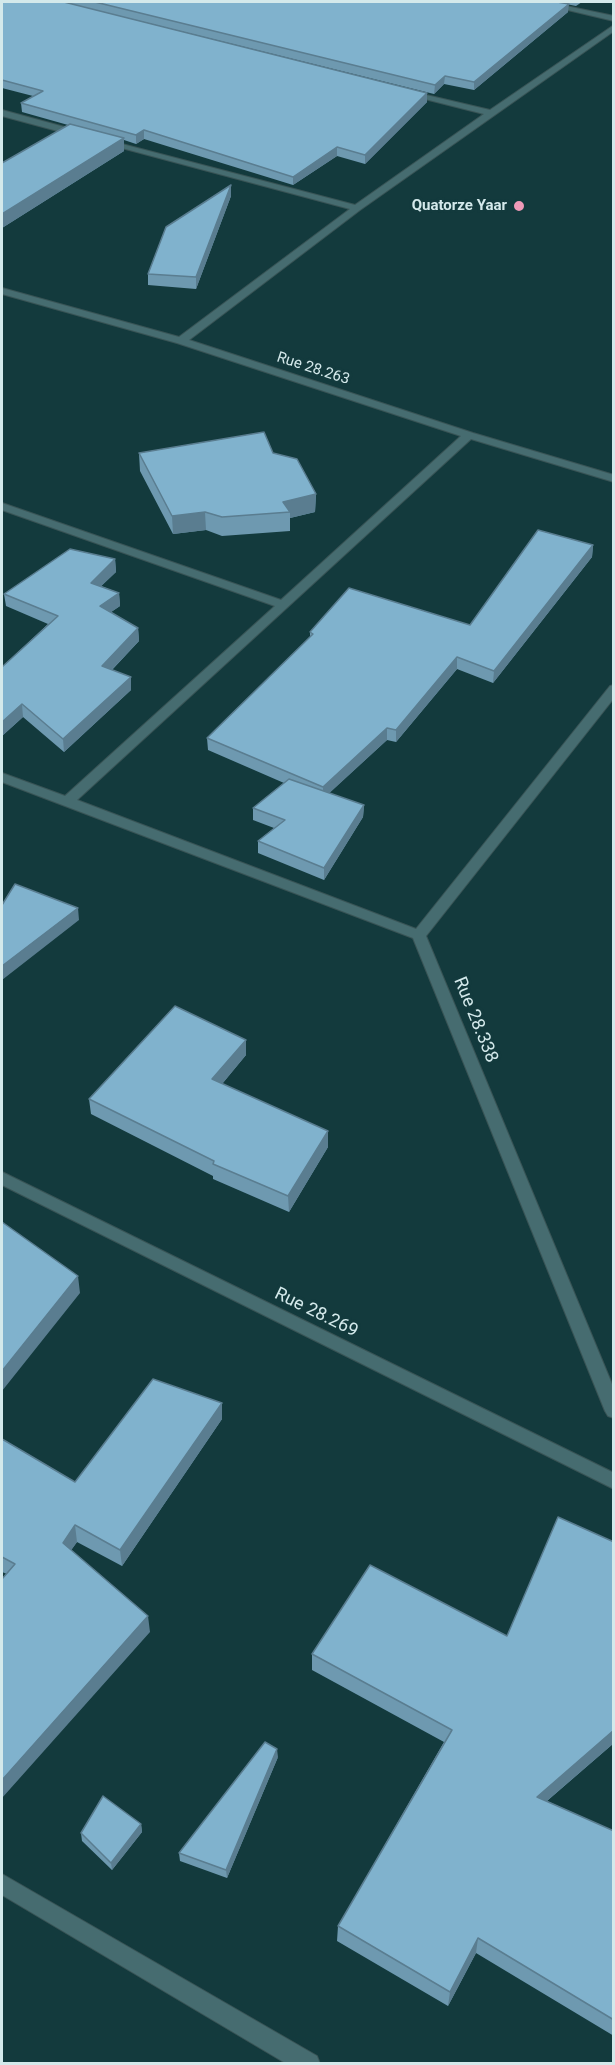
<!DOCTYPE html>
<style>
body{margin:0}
#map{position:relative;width:615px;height:2065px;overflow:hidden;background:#133a3d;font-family:Roboto,sans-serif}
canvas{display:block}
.frame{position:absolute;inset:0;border:3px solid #d4e9eb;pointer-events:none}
</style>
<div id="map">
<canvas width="615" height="2065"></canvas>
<div class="frame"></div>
</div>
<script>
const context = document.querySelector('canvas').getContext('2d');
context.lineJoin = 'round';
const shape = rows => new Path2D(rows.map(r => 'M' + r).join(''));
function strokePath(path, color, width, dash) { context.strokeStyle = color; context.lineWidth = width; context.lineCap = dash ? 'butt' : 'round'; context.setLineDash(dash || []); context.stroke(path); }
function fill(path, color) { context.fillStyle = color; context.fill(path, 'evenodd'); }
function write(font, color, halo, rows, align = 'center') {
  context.font = font + ' Roboto,sans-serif'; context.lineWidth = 6; context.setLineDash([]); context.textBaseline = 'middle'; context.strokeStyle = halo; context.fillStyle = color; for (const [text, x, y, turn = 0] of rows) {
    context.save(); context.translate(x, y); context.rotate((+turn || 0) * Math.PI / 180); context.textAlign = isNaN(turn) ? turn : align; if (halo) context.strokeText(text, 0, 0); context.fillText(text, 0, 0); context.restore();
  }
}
const minor = shape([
 [614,25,614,31,360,210,189,340,473,433,614,475,614,482,471,439,77,800,416,929,610,686,614,685,614,698,426,936,614,1389,614,1418,608,1416,605,1411,413,938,2,782,2,773,65,796,275,606,2,510,2,503,281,600,461,436,177,343,2,294,2,288,179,337,350,209,103,143,103,139,355,205,484,114,405,94,405,90,490,110,614,25],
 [2,110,83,132,85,134,80,137,2,116,2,110],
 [2,1172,614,1473,614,1489,2,1185,2,1172],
 [2,1874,317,2056,320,2064,287,2064,2,1895,2,1874]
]);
const tertiary = shape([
 [534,2,547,2,614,16,614,21,534,2]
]);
strokePath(minor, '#395456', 2);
strokePath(tertiary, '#395456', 2);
fill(minor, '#466c70');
fill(tertiary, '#466c70');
fill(shape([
 [2,2,582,2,576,6,566,4,568,12,474,90,444,84,434,94,112,14,427,93,427,102,365,164,337,156,293,185,144,139,136,144,124,140,124,151,2,228,2,163,68,125,22,112,21,103,33,96,2,88],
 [231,185,231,196,196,289,148,285,148,274],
 [139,453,273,453,316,494,315,512,290,518,290,531,222,536,206,530,173,534,140,471],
 [593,545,592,557,493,683,457,669,396,742,387,740,329,793,364,805,363,817,324,880,258,853,258,841,274,828,253,820,253,808,284,783,208,750,207,738,310,637,310,632,470,625],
 [115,559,116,572,101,586,119,593,120,606,111,612,138,628,139,641,112,670,131,677,131,690,64,752,23,717,2,736,2,667,48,624,6,606,4,594],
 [246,1040,246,1055,222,1084,328,1131,328,1147,289,1212,213,1179,213,1176,91,1114,89,1099],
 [222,1403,222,1419,122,1566,77,1542,71,1550,150,1632,2,1572,2,1439,75,1482],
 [614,1542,614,1743,547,1801,614,1831,614,2036,476,1953,448,2006,337,1941,338,1926,444,1742,312,1670,312,1654,507,1636],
 [278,1757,227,1878,180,1861,179,1853],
 [141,1824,142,1832,112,1870,82,1841,81,1833]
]), '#6e99b0');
fill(shape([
 [569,4,568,12,474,90,474,82],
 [445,76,444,84,434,94,435,85],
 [427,93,427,102,365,164,365,155],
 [144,130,144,139,136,144,136,135],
 [124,138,124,151,2,228,2,214],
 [337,147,337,156,293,185,293,177],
 [231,185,231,196,196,289,196,277],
 [316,494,315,512,290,518,290,512,283,502],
 [205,512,206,530,173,534,172,516],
 [593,545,592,557,493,683,494,671],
 [115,559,116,572,92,595,91,583],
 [119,593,120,606,101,619,100,606],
 [138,628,139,641,103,679,102,666],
 [457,657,457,669,396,742,396,730],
 [131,677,131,690,64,752,63,739],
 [22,704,23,717,2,736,2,722],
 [387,728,387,740,323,799,323,787],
 [364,805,363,817,324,880,324,868],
 [78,908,79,920,2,980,2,966],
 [246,1040,246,1055,213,1095,212,1079],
 [328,1131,328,1147,289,1212,288,1196],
 [78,1276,80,1293,2,1391,2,1371],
 [222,1403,222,1419,122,1566,120,1550],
 [75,1525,77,1542,65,1559,63,1543],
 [148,1616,150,1632,2,1798,2,1780],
 [614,1730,614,1743,534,1812,537,1797],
 [277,1749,278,1757,227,1878,226,1870],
 [141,1824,142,1832,112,1870,111,1863],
 [478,1938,476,1953,448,2006,450,1992]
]), '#5a7d90');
const building = shape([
 [2,2,64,2,427,93,365,155,337,147,293,177,144,130,136,135,21,103,43,91,2,80,2,2],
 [95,2,557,2,569,4,474,82,445,76,435,85,95,2],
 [70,124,124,138,2,214,2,163,70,124],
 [231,185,196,277,148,274,166,227,231,185],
 [264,432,273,453,297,459,316,494,283,502,290,512,222,517,205,512,172,516,139,453,264,432],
 [538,530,593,545,494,671,457,657,396,730,387,728,323,787,207,738,313,634,310,632,349,588,470,625,538,530],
 [70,549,115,559,91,583,119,593,100,606,138,628,102,666,131,677,63,739,22,704,2,722,2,667,58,616,4,594,70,549],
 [289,779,364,805,324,868,258,841,285,820,253,808,289,779],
 [15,884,78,908,2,966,2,905,15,884],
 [175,1006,246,1040,212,1079,328,1131,288,1196,213,1164,214,1161,89,1099,175,1006],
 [2,1222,78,1276,2,1371,2,1222],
 [153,1379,222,1403,120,1550,75,1525,63,1543,148,1616,2,1780,2,1579,15,1564,2,1557,2,1439,75,1482,153,1379],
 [558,1517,614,1542,614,1730,537,1797,614,1831,614,2020,478,1938,450,1992,338,1926,452,1730,312,1654,370,1565,507,1636,558,1517],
 [265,1742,277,1749,226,1870,179,1853,265,1742],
 [103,1796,141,1824,111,1863,81,1833,103,1796]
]);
fill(building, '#80b2cd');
strokePath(building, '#5a7d90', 1.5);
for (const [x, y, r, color] of [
 [519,206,6,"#ef9ab8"]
]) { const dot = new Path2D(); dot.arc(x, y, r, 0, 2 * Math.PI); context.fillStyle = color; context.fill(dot); strokePath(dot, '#133a3d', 2); }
write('bold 15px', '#d4e9eb', '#133a3d', [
 ["Quatorze Yaar",507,206]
], 'right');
write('15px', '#d4e9eb', '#133a3d', [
 ["Rue 28.263",313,369,18]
]);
write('18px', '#d4e9eb', '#133a3d', [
 ["Rue 28.338",475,1020,68],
 ["Rue 28.269",316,1313,26]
]);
</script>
